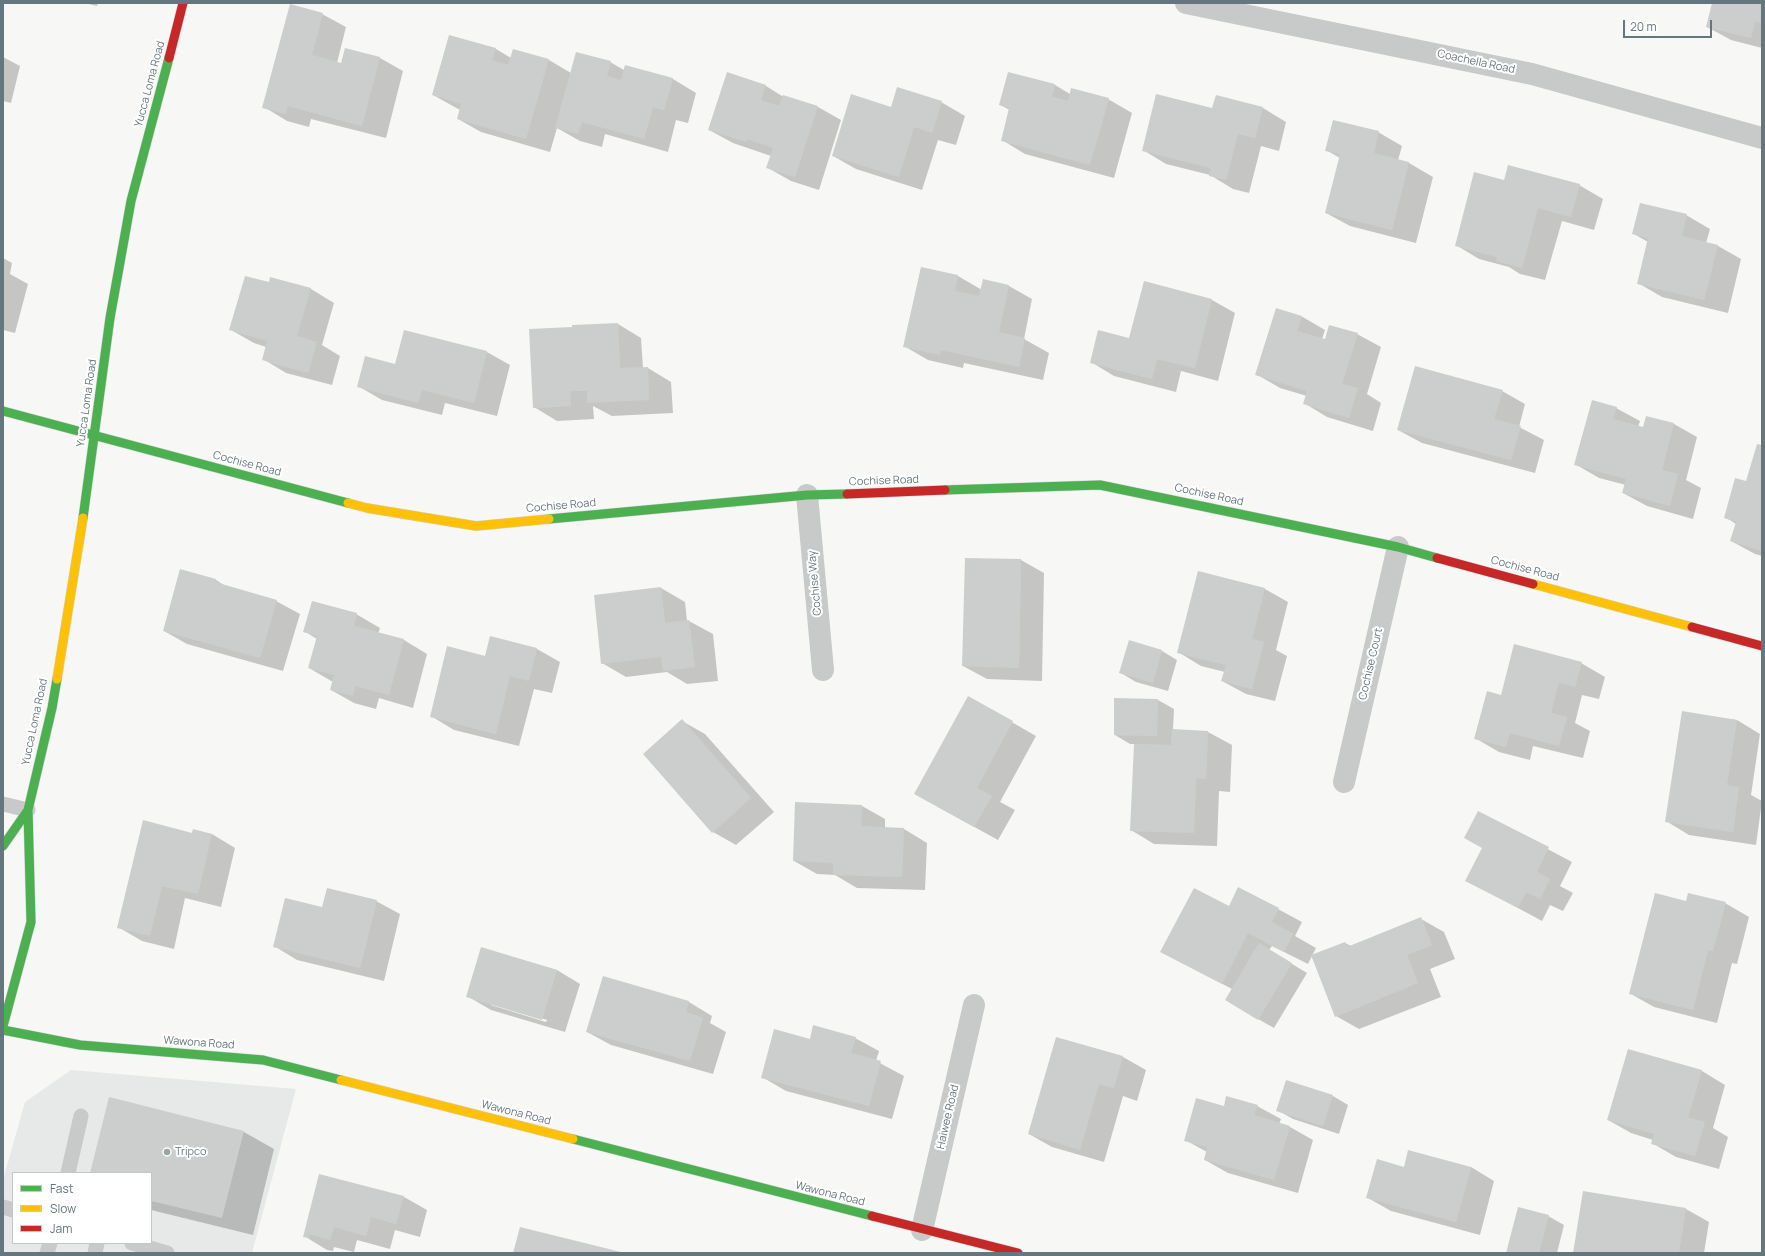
<!DOCTYPE html>
<style>
body{margin:0}
#map{position:relative;width:1765px;height:1256px;overflow:hidden;background:#f7f7f6;font-family:Manrope,sans-serif}
canvas{display:block}
.frame{position:absolute;inset:0;border:4px solid #65777e;pointer-events:none}
.legend{position:absolute;left:12px;top:1172px;width:140px;height:72px;box-sizing:border-box;background:#fff;border:1px solid #c1c9cb;margin:0;padding:5px 7px;list-style:none;font-size:12px;color:#65777e}
.legend li{display:flex;align-items:center;gap:8px;height:20px}
.legend b{width:20px;border:1px solid #c1c9cb}
.scale{position:absolute;left:1623px;top:20px;width:89px;height:18px;box-sizing:border-box;border:2px solid #65777e;border-top:0;padding-left:5px;font-size:12px;line-height:14px;white-space:nowrap;color:#65777e;-webkit-text-stroke:3px #fff;paint-order:stroke}
</style>
<div id="map">
<canvas width="1765" height="1256"></canvas>
<div class="frame"></div>
<ul class="legend">
<li><b style="height:5px;background:#4caf50"></b>Fast</li>
<li><b style="height:5px;background:#ffc107"></b>Slow</li>
<li><b style="height:5px;background:#c62828"></b>Jam</li>
</ul>
<div class="scale">20 m</div>
</div>
<script>
const context = document.querySelector('canvas').getContext('2d');
context.lineJoin = 'round';
function fill(path, color) { context.fillStyle = color; context.fill(path, 'evenodd'); }
const shape = rows => new Path2D(rows.map(r => 'M' + r).join(''));
function strokePath(path, color, width, dash) { context.strokeStyle = color; context.lineWidth = width; context.lineCap = dash ? 'butt' : 'round'; context.setLineDash(dash || []); context.stroke(path); }
function write(font, color, halo, rows, align = 'center') {
  context.font = font + ' Manrope,sans-serif'; context.lineWidth = 4; context.setLineDash([]); context.textBaseline = 'middle'; context.strokeStyle = halo; context.fillStyle = color; for (const [text, x, y, turn = 0] of rows) {
    context.save(); context.translate(x, y); context.rotate((+turn || 0) * Math.PI / 180); context.textAlign = isNaN(turn) ? turn : align; if (halo) context.strokeText(text, 0, 0); context.fillText(text, 0, 0); context.restore();
  }
}
fill(shape([
 [71,1070,296,1089,252,1253,3,1253,3,1180,25,1102],
 [13,1173,151,1173,151,1243,13,1243]
]), '#e7e8e8');
fill(shape([
 [84,3,98,3,97,6],
 [1713,3,1762,3,1762,48,1731,40,1707,27],
 [322,14,346,27,337,63,342,64,380,58,403,71,386,138,311,119,309,127,287,121,264,107],
 [450,36,496,49,511,58,513,50,549,60,571,73,610,62,624,70,625,66,673,79,696,93,688,123,676,120,668,152,605,134,602,147,580,141,557,128,550,152,481,132,458,119,460,110,433,95],
 [3,57,20,66,11,103,3,101],
 [727,74,766,86,782,96,818,107,841,120,819,190,791,181,768,168,771,156,733,143,709,130],
 [1055,85,1070,94,1108,99,1132,113,1114,178,1025,154,1002,140,1010,110,1000,105],
 [941,102,965,116,956,145,938,140,922,190,856,169,833,156,891,108],
 [1263,108,1286,122,1279,151,1261,146,1249,193,1233,189,1210,175,1166,164,1143,150,1213,110],
 [1378,132,1402,146,1398,160,1409,163,1433,177,1416,243,1350,226,1326,213,1340,158,1326,150],
 [1505,181,1579,185,1603,199,1594,230,1562,221,1545,280,1520,274,1509,267,1479,259,1456,245],
 [1686,215,1710,229,1706,243,1718,246,1741,259,1728,313,1662,297,1638,283,1648,242,1634,234],
 [3,258,12,263,10,274,28,284,15,333,3,330],
 [921,268,958,276,982,290,1009,286,1032,299,1024,339,1049,353,1043,380,964,363,963,368,928,360,904,346],
 [269,283,311,289,334,303,322,345,340,356,332,385,286,373,263,359,266,347,254,343,231,330],
 [1212,300,1235,313,1218,381,1181,371,1176,392,1114,376,1091,362,1130,339],
 [1301,316,1325,330,1322,339,1325,340,1357,334,1381,347,1367,394,1381,403,1373,431,1327,417,1304,403,1307,396,1280,388,1256,374],
 [618,324,641,338,643,368,648,368,671,382,673,413,612,416,593,406,594,419,557,421,534,407],
 [487,352,510,365,497,416,445,403,442,415,382,400,358,386,396,365],
 [1502,391,1525,404,1519,427,1544,440,1535,473,1422,443,1398,430],
 [1616,408,1640,421,1638,427,1644,428,1647,417,1674,424,1697,437,1686,480,1701,488,1693,519,1647,506,1623,493,1626,485,1599,478,1575,464],
 [1762,446,1762,556,1755,554,1731,541,1736,524,1725,517,1747,482],
 [1021,560,1044,573,1042,681,987,679,963,666],
 [180,570,216,580,227,587,276,601,300,614,283,671,187,644,164,631],
 [1198,572,1265,589,1288,602,1276,650,1287,656,1275,701,1246,694,1222,681,1225,672,1201,666,1178,652],
 [661,588,685,602,687,621,689,621,713,634,718,681,687,684,667,672,626,677,602,663],
 [356,614,380,628,378,634,404,640,427,654,413,708,379,698,376,709,354,703,331,690,333,682,309,668,317,639,304,631],
 [537,649,560,662,552,693,534,689,519,746,454,730,431,716,486,657],
 [1162,651,1177,660,1168,691,1136,682,1121,673],
 [1581,663,1605,677,1599,699,1582,695,1575,723,1590,731,1583,758,1533,746,1530,760,1499,752,1475,738],
 [968,697,1036,736,1000,802,1015,810,998,840,938,807],
 [1158,700,1174,709,1173,730,1208,732,1232,745,1230,792,1219,791,1217,846,1154,844,1131,830,1135,744,1130,744,1115,735],
 [1682,713,1737,720,1760,734,1751,795,1762,801,1756,845,1689,835,1666,821],
 [682,721,705,734,774,812,736,845,713,832],
 [862,806,885,819,885,828,904,829,927,843,925,890,857,888,835,875,817,874,794,861],
 [1478,812,1572,862,1560,886,1573,893,1563,911,1550,905,1542,921,1466,880,1483,848],
 [193,830,212,834,235,848,221,907,185,898,174,949,142,941,118,927,192,834],
 [1239,888,1302,922,1295,936,1316,948,1312,956,1345,943,1351,946,1421,919,1444,932,1455,959,1430,969,1441,997,1359,1029,1336,1016,1312,956,1308,964,1272,946,1269,950,1307,973,1274,1028,1258,1019,1232,989,1162,952,1229,908],
 [376,901,400,914,384,981,297,960,274,946,323,908],
 [1687,902,1725,903,1749,917,1737,964,1732,963,1717,1023,1654,1007,1631,994],
 [482,948,557,970,580,984,565,1032,491,1010,467,996],
 [491,1003,547,1020,546,1022,491,1005],
 [603,977,689,1002,712,1016,710,1023,726,1032,713,1074,611,1045,587,1032],
 [855,1038,879,1051,876,1061,904,1076,892,1119,786,1091,762,1077,810,1040],
 [1057,1038,1123,1057,1146,1070,1137,1101,1123,1096,1104,1162,1052,1147,1029,1134],
 [1628,1050,1702,1071,1725,1085,1713,1128,1728,1137,1719,1169,1676,1157,1652,1143,1653,1140,1631,1133,1608,1120],
 [1333,1096,1348,1105,1339,1134,1293,1119,1277,1110],
 [1257,1106,1281,1119,1279,1124,1290,1127,1313,1140,1298,1193,1228,1173,1205,1160,1207,1152,1185,1140,1224,1107],
 [244,1132,274,1149,253,1235,151,1210,151,1173,91,1173],
 [1471,1167,1494,1181,1480,1235,1391,1211,1368,1198,1405,1168],
 [1584,1192,1686,1209,1709,1222,1704,1253,1574,1253],
 [404,1197,427,1210,420,1237,395,1230,390,1249,357,1240,354,1252,334,1247,333,1251,327,1250,304,1236],
 [1548,1216,1564,1225,1557,1253,1507,1253]
]), '#0003');
fill(shape([
 [1712,3,1762,3,1762,23,1755,21,1751,38,1706,27],
 [290,4,323,13,312,55,341,63,345,48,380,57,362,126,288,106,285,114,262,108],
 [449,35,496,48,492,60,508,65,513,49,549,59,526,139,457,119,461,104,432,95],
 [576,52,611,61,607,76,621,80,625,65,673,78,664,110,653,107,644,139,582,122,578,134,555,128],
 [727,72,766,85,761,100,779,106,783,95,818,106,795,177,766,168,773,148,747,139,746,142,708,130],
 [1008,72,1055,84,1052,97,1068,101,1071,88,1109,98,1090,165,1001,141,1009,108,999,105],
 [897,87,942,101,932,133,914,127,899,177,832,156,851,94,891,107],
 [1156,94,1212,108,1216,95,1263,107,1255,138,1238,134,1226,180,1209,176,1211,168,1142,151],
 [1333,120,1379,131,1374,153,1409,162,1392,230,1325,213,1340,154,1325,151],
 [1508,165,1580,184,1571,217,1538,208,1522,268,1496,261,1497,257,1455,246,1474,172,1504,180],
 [1640,203,1687,214,1682,236,1718,245,1704,300,1637,284,1648,238,1632,234],
 [921,267,958,275,955,291,979,296,983,279,1009,285,999,332,1025,338,1019,367,941,350,940,355,903,347],
 [245,276,269,282,270,277,311,288,297,336,317,342,308,373,262,360,267,341,229,330],
 [1144,281,1212,299,1195,368,1157,359,1152,379,1090,363,1098,330,1129,338],
 [1276,308,1302,316,1297,331,1325,339,1329,325,1358,333,1342,384,1358,388,1349,418,1303,404,1307,391,1255,375],
 [618,323,620,368,648,367,649,400,587,403,587,391,570,391,571,406,533,408,529,329,572,327,572,325],
 [404,330,487,351,474,403,422,390,418,403,357,387,365,356,395,364],
 [1415,366,1503,390,1494,419,1521,426,1511,460,1397,430],
 [1592,400,1617,407,1613,419,1643,427,1646,416,1674,423,1662,470,1678,474,1670,506,1622,493,1626,479,1574,465],
 [1757,444,1762,445,1762,551,1730,541,1736,522,1724,518,1735,478,1746,481],
 [965,558,1021,559,1019,668,962,666],
 [180,569,216,579,215,582,277,600,260,658,163,631],
 [1198,571,1265,588,1252,639,1264,642,1252,689,1221,681,1226,665,1177,653],
 [661,587,665,623,689,620,695,667,663,671,661,657,601,664,594,595],
 [312,601,357,613,354,626,404,639,389,695,355,686,353,696,330,690,334,675,308,668,317,636,303,632],
 [490,636,537,648,529,681,510,676,496,734,430,717,447,646,485,656],
 [1129,640,1162,650,1153,683,1119,673],
 [1514,644,1582,662,1575,687,1559,682,1551,713,1567,717,1559,746,1510,733,1506,747,1474,739,1487,691,1501,695],
 [968,696,1013,721,977,788,992,796,974,827,914,794],
 [1114,698,1158,699,1157,736,1114,735],
 [1682,711,1737,720,1727,785,1739,787,1733,832,1665,822],
 [682,719,751,798,712,833,643,754],
 [1172,729,1208,731,1206,779,1196,778,1194,833,1130,831,1134,744,1171,745],
 [795,802,862,805,861,826,904,828,902,877,833,875,833,863,793,861],
 [1478,811,1549,847,1537,872,1550,879,1540,899,1526,892,1518,908,1465,881,1482,848,1464,838],
 [143,820,192,833,193,829,212,834,198,894,162,886,150,936,117,928],
 [1238,887,1279,908,1272,922,1293,934,1284,952,1248,933,1222,984,1160,952,1194,888,1229,906],
 [327,888,377,900,360,968,273,947,285,898,322,907],
 [1655,893,1686,901,1688,893,1726,902,1713,951,1708,950,1693,1010,1629,994],
 [1421,917,1432,945,1407,955,1418,983,1335,1017,1311,955,1345,942,1347,947],
 [1259,943,1292,963,1258,1020,1225,1000],
 [481,947,557,970,542,1020,466,997],
 [603,976,689,1001,686,1012,703,1018,690,1061,586,1032],
 [813,1025,856,1037,851,1053,881,1061,869,1106,761,1078,774,1029,810,1039],
 [1056,1037,1123,1056,1114,1088,1099,1084,1080,1150,1028,1134],
 [1628,1049,1702,1070,1688,1118,1705,1122,1695,1156,1651,1144,1654,1134,1607,1120],
 [1286,1080,1333,1095,1323,1126,1276,1111],
 [1226,1096,1258,1105,1254,1115,1290,1126,1274,1180,1204,1160,1207,1147,1184,1141,1196,1098,1224,1106],
 [109,1097,244,1131,222,1218,151,1201,151,1173,90,1173],
 [1408,1150,1471,1167,1456,1222,1366,1198,1377,1159,1404,1167],
 [319,1174,404,1196,396,1224,371,1217,366,1236,334,1227,330,1240,310,1234,309,1238,303,1237],
 [1583,1191,1686,1208,1679,1253,1573,1253],
 [1518,1207,1549,1215,1539,1253,1506,1253],
 [520,1227,621,1252,621,1253,513,1253]
]), '#cccece');
const fast = shape([
 [3,411,348,503],
 [945,490,1100,485,1398,547,1437,558],
 [83,518,110,318,131,201,169,58],
 [549,519,807,495,847,494],
 [3,846,28,810],
 [3,1026,31,922,28,810,52,708,57,679],
 [3,1030,80,1045,263,1060,341,1080],
 [573,1139,872,1216]
]);
const slow = shape([
 [348,503,367,508,476,526,549,519],
 [1533,584,1692,627],
 [57,679,83,518],
 [341,1080,573,1139]
]);
const jam = shape([
 [169,58,183,3],
 [847,494,945,490],
 [1437,558,1533,584],
 [1692,627,1762,646],
 [872,1216,1018,1253]
]);
strokePath(fast, '#d2d3d3', 10);
strokePath(slow, '#d2d3d3', 10);
strokePath(jam, '#d2d3d3', 10);
strokePath(shape([
 [3,804,28,810],
 [68,1173,81,1116],
 [3,1207,13,1210],
 [132,1243,167,1253],
 [47,1253,50,1243],
 [95,1253,97,1243]
]), '#c8caca', 15);
strokePath(shape([
 [1186,3,1532,74,1762,138],
 [807,495,823,670],
 [1344,782,1398,547],
 [922,1230,974,1005]
]), '#c8caca', 22);
strokePath(fast, '#4caf50', 9);
strokePath(slow, '#ffc107', 9);
strokePath(jam, '#c62828', 9);
for (const [x, y, r, color] of [
 [167,1152,4,"#98a4a8"]
]) { const dot = new Path2D(); dot.arc(x, y, r, 0, 2 * Math.PI); context.fillStyle = color; context.fill(dot); strokePath(dot, '#fff', 1.5); }
write('11px', '#65777e', '#fff', [
 ["Coachella Road",1476,62,12],
 ["Yucca Loma Road",150,84,-75],
 ["Yucca Loma Road",87,403,-82],
 ["Cochise Road",247,464,15],
 ["Cochise Road",884,481,-2],
 ["Cochise Road",1209,495,12],
 ["Cochise Road",561,506,-5],
 ["Cochise Road",1525,569,15],
 ["Cochise Way",815,583,-95],
 ["Cochise Court",1371,664,-77],
 ["Yucca Loma Road",35,722,-78],
 ["Wawona Road",199,1043,4],
 ["Wawona Road",516,1113,14],
 ["Haiwee Road",948,1117,-77],
 ["Wawona Road",830,1194,14]
]);
write('11px', '#65777e', '#fff', [
 ["Tripco",175,1152]
], 'left');
</script>
